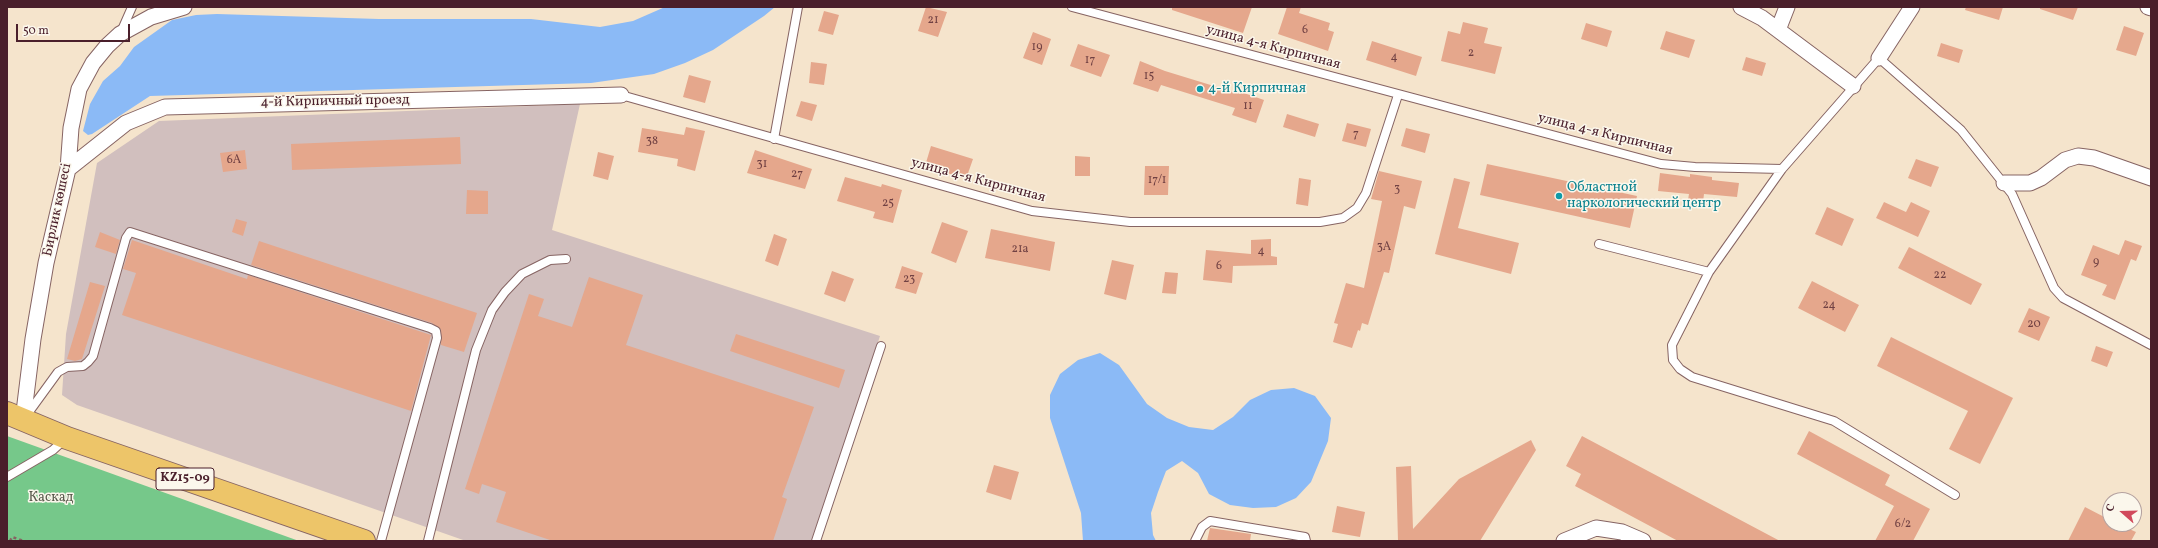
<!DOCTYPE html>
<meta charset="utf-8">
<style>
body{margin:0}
#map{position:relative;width:2158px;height:548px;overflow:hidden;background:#f5e4cc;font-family:Vollkorn,serif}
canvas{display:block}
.frame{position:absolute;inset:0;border:8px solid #4a1f2b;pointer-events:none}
.north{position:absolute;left:2102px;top:492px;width:40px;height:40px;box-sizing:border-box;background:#fbf7ec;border:1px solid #b4a19f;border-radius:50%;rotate:290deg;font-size:11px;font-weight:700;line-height:16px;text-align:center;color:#4a1f2b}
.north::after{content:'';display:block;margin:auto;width:14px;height:18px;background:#d1495b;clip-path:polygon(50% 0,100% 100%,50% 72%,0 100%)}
.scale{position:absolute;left:16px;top:24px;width:114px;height:18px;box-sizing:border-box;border:2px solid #4a1f2b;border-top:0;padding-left:5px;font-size:12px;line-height:14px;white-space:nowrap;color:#4a1f2b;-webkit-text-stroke:3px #fbf7ec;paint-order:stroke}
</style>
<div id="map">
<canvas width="2158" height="548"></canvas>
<div class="frame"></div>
<div class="north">С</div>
<div class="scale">50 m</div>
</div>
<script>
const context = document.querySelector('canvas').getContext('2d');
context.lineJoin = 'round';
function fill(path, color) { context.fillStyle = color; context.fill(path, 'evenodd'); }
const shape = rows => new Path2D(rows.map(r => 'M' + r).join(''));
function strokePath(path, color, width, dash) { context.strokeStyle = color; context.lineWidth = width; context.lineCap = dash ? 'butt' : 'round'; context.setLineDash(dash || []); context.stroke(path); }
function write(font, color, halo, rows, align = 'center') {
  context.font = font + ' Vollkorn,serif'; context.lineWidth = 3; context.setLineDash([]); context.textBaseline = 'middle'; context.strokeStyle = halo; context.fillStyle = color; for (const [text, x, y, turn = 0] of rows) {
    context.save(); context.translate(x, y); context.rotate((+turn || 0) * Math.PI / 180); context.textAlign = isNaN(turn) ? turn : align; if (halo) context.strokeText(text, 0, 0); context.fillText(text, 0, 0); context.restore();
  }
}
fill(shape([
 [580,104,552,230,880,336,812,541,466,541,77,405,62,395,66,334,97,163,159,121]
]), '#d1bfbe');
fill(shape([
 [7,436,299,541,7,541]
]), '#76c88a');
fill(shape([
 [665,7,775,7,764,16,713,50,685,63,654,74,591,83,150,96,92,134,88,135,83,131,90,104,103,81,120,66,134,47,172,20,196,15,217,14,379,19,531,19,600,27,633,21],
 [1100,353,1119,365,1147,404,1167,418,1189,427,1213,430,1233,417,1250,400,1271,390,1294,388,1315,396,1331,418,1328,441,1311,482,1296,498,1276,507,1253,508,1230,505,1209,494,1198,473,1182,461,1166,471,1158,492,1151,513,1153,535,1156,541,1083,541,1081,513,1050,418,1050,395,1060,374,1078,360]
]), '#8bbaf6');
fill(shape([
 [926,7,947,12,938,37,918,31],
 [1172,7,1252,7,1243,33,1172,10],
 [1287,7,1301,7,1299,13,1330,23,1328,30,1334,32,1328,51,1278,34],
 [1966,7,2003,7,1999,20,1965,10],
 [2040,7,2078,7,2073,20,2040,9],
 [824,11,839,15,833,35,818,31],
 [1463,22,1488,28,1484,43,1502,47,1495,74,1441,61,1448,31,1460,34],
 [1586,23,1612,31,1607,47,1581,39],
 [2124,26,2144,33,2136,56,2116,50],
 [1666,31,1695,40,1689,58,1660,49],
 [1033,32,1051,39,1042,65,1023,58],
 [1372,41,1422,57,1416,76,1366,60],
 [1941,43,1963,50,1959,63,1937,56],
 [1078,44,1110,55,1101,77,1070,66],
 [1746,57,1766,63,1762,76,1742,70],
 [1140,61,1165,71,1240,94,1241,92,1264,100,1256,123,1232,115,1235,108,1161,85,1158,92,1133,84],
 [811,62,827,64,824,85,809,83],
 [689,75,711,81,705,103,683,97],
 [801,101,817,105,812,121,796,116],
 [1287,114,1319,124,1315,137,1283,127],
 [1347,123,1371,129,1366,147,1342,141],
 [686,127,705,131,695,171,677,166,678,159,638,152,642,128,684,135],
 [1406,128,1430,134,1425,153,1401,146],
 [460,137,461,164,292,170,291,144],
 [931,146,973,159,966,179,925,166],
 [245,150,247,169,223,172,220,153],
 [755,150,812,169,805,189,747,173],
 [598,152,614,156,608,180,593,176],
 [1075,156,1090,157,1090,176,1075,176],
 [1916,159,1939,167,1931,187,1908,178],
 [1487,164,1637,196,1630,228,1480,195],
 [1145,166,1169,166,1168,195,1144,195],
 [1379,171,1422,181,1415,209,1404,206,1389,273,1384,272,1368,325,1362,323,1360,331,1358,330,1352,348,1333,342,1338,324,1334,323,1346,283,1364,288,1382,201,1371,199],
 [1660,173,1690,177,1690,174,1712,177,1712,180,1739,183,1737,197,1704,194,1703,202,1688,200,1689,194,1658,191],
 [845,177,881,187,882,184,902,190,893,223,873,218,875,212,837,201],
 [1299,178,1311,180,1308,206,1296,204],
 [1454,178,1470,182,1458,228,1519,243,1511,274,1435,254],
 [467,190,488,191,488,214,466,214],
 [1884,202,1906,212,1911,202,1930,211,1918,237,1876,218],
 [1827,207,1854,219,1842,246,1815,234],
 [236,219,247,222,243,236,232,232],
 [942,222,968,231,956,263,931,253],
 [991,229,1055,242,1050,271,985,258],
 [100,232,120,240,116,254,95,247],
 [774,234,787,239,778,266,765,261],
 [1271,239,1271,256,1277,257,1277,265,1233,266,1232,283,1203,280,1206,250,1251,254,1251,240],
 [132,240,247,279,248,275,431,335,411,411,122,315,136,273,123,269],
 [2125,240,2142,246,2136,261,2131,259,2115,300,2102,295,2107,285,2081,275,2093,245,2119,255],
 [259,241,477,313,464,352,441,345,441,330,432,323,251,265],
 [1909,247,1982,284,1971,305,1898,268],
 [1112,260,1134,265,1126,300,1104,294],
 [902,266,923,273,916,294,895,288],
 [832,271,854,279,845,302,824,294],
 [1165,272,1178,273,1176,294,1162,293],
 [589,277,643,295,626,345,814,407,782,497,787,499,773,541,553,541,496,522,506,492,482,484,479,494,465,489,529,294,544,299,538,316,572,327],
 [1812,281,1859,305,1845,332,1798,308],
 [90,282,105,286,82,359,75,361,67,359],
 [2029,308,2050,317,2039,341,2018,332],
 [736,334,845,370,839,388,730,351],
 [1891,337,2013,398,1980,464,1949,449,1968,411,1877,366],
 [2096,346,2113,352,2107,367,2091,361],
 [1809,431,1890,475,1885,485,1930,509,1913,541,1875,541,1894,506,1797,454],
 [1582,436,1780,541,1678,541,1575,486,1581,474,1566,466],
 [1531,440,1536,450,1480,541,1398,541,1396,467,1411,466,1413,529,1459,479],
 [994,465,1019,472,1011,500,986,492],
 [1337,506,1365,512,1360,537,1332,532],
 [2085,507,2110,520,2110,524,2118,524,2136,532,2131,541,2068,541],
 [1210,528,1251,534,1250,541,1207,541]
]), '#e5a78c');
const lane = shape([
 [1072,7,1661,164,1695,167,1782,169,1879,58,1961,130,2012,194,2054,288,2063,298,2151,345],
 [121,32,132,7],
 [621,95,1032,211,1130,222,1320,222,1343,218,1357,208,1366,193,1398,95],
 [774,139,798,7],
 [1782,169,1709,272,1672,345,1673,360,1680,369,1692,377,1834,421,1955,495],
 [1599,244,1709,272],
 [26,416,58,372,67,367,83,366,88,362,93,356,126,238,130,232,430,328,436,331,437,338,381,541],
 [7,477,53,450,65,439],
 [428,541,476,350,492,310,505,292,522,274,550,260,566,259],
 [816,541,881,346],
 [1195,541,1202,527,1210,521,1305,537,1306,541]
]);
const street = shape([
 [1741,7,1762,18,1853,86],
 [2148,7,2151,8],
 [1778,30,1787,7],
 [1879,58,1912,7],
 [68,169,126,123,165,107,621,95],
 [2004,183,2030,183,2041,178,2065,160,2078,156,2094,158,2151,178],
 [23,420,33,339,46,263,68,169,71,128,79,89,93,63,107,46,120,34,151,17,184,7],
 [1564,541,1596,528,1622,532,1643,541]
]);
const highway = shape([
 [7,413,67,438,364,541]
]);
strokePath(lane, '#866463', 10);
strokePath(street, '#866463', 17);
strokePath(highway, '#866463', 24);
strokePath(shape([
 [10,541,12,537,24,541]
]), '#866463', 2.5, [3, 3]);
strokePath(lane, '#fff', 8);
strokePath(street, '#fff', 15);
strokePath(highway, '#edc569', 22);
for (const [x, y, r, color] of [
 [1200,89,4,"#0f9aa8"],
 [1559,196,4,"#0f9aa8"]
]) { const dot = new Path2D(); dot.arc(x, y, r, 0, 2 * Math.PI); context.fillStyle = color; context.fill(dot); strokePath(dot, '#fbf7ec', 1.5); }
write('12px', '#714143', null, [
 ["21",933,21],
 ["6",1305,31],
 ["19",1037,48],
 ["2",1471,54],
 ["4",1394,58],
 ["17",1090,61],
 ["15",1149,77],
 ["11",1248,107],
 ["7",1356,135],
 ["38",652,142],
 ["6А",234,161],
 ["31",762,165],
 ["27",797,175],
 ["17/1",1157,181],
 ["3",1397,190],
 ["25",888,204],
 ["3А",1384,248],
 ["21а",1020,250],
 ["4",1261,252],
 ["9",2096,263],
 ["6",1219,267],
 ["22",1940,276],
 ["23",909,280],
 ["24",1829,306],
 ["20",2034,325],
 ["6/2",1903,525]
]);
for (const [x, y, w] of [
 [185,479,58]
]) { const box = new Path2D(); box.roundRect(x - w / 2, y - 11, w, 22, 3); context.fillStyle = '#fbf7ec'; context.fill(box); strokePath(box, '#4a1f2b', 1); }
write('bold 13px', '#4a1f2b', null, [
 ["KZ15-09",185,479]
]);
write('14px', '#4a1f2b', '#fbf7ec', [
 ["улица 4-я Кирпичная",1273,48,15],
 ["4-й Кирпичный проезд",335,102,-1],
 ["улица 4-я Кирпичная",1605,135,14],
 ["улица 4-я Кирпичная",978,181,15],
 ["Бирлик көшесі",58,210,-78]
]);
write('14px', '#0d838f', '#fbf7ec', [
 ["4-й Кирпичная",1208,89],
 ["Областной",1567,188],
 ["наркологический центр",1567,204]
], 'left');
write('14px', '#595a4c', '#fbf7ec', [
 ["Каскад",51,498]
]);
</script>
